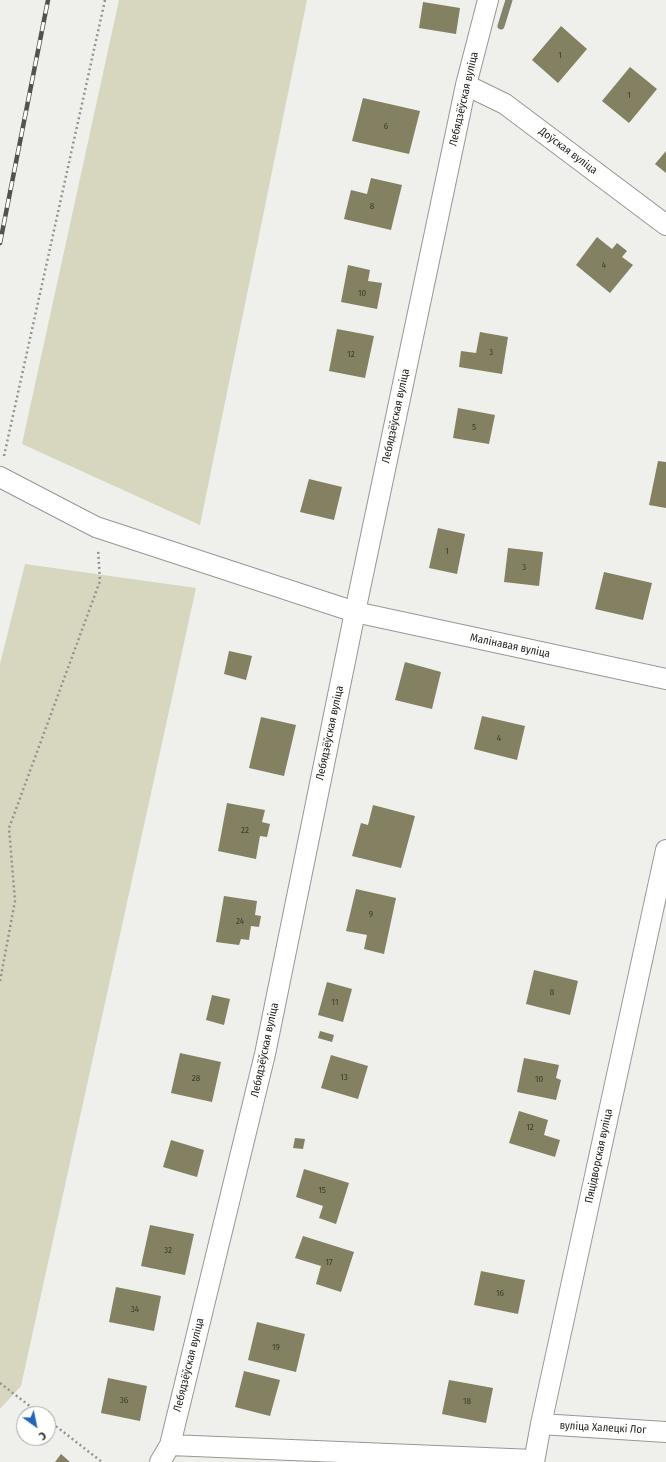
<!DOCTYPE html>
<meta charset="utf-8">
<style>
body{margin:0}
#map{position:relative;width:666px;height:1462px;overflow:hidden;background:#efefeb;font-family:"Fira Sans Condensed",sans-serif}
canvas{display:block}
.north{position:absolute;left:16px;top:1406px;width:40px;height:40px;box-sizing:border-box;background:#fffffe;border:1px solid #a8a8a7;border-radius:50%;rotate:147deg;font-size:11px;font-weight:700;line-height:16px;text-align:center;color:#262625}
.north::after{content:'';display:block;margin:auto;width:14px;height:18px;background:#2165b5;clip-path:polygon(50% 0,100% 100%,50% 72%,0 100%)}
</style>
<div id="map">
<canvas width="666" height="1462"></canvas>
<div class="north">С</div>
</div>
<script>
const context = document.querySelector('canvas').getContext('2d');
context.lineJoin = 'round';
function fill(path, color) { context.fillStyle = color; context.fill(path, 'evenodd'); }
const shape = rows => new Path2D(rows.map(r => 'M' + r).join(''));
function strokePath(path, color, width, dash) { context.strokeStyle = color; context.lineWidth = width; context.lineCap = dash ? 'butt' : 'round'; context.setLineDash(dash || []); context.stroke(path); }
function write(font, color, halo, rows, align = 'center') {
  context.font = font + ' "Fira Sans Condensed",sans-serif'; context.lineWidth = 3; context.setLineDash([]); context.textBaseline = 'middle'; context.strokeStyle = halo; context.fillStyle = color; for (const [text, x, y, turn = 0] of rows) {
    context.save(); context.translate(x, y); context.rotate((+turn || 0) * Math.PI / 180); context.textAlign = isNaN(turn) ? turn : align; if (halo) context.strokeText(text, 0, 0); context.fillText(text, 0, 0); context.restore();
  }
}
fill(shape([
 [119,0,307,0,200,525,22,444],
 [25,564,196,588,21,1386,0,1409,0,664]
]), '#d7d7c0');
strokePath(shape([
 [501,26,509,0]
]), '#84836b', 7);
fill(shape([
 [423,2,460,8,456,34,419,28],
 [561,26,587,49,558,83,532,60],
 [630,67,657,89,629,123,602,101],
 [363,98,420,111,409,154,352,141],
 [666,151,666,173,655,164],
 [371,178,402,185,391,230,344,219,351,190,367,194],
 [597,237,612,249,617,243,627,251,622,257,633,265,610,293,576,265],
 [348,265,370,270,368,281,382,283,377,309,341,302],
 [337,329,374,336,365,378,329,371],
 [480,332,508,337,502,374,459,367,461,351,476,353],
 [458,408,495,415,489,444,453,438],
 [658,461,666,462,666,508,649,505],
 [309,479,342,487,334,520,300,512],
 [438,528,465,534,457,574,429,568],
 [508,548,543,552,539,586,504,582],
 [604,572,652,583,643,620,595,609],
 [229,651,252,656,246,680,224,674],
 [405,662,441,672,432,709,395,700],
 [482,716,525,726,517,760,474,749],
 [261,717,296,725,284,776,249,768],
 [227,803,265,810,262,822,270,824,267,837,260,836,256,859,218,851],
 [373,805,415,816,401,868,352,856,361,823,368,825],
 [356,889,396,898,384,954,364,949,367,935,346,931],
 [224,896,257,901,255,915,261,916,259,927,251,926,249,940,241,939,239,945,216,942],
 [534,970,578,981,570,1015,526,1004],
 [327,982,352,989,343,1022,318,1015],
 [212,995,230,999,224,1025,206,1020],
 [320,1031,334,1035,332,1042,318,1038],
 [180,1053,221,1062,212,1102,171,1093],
 [331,1055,368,1066,358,1099,321,1088],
 [524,1058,559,1065,556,1078,561,1080,556,1100,517,1092],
 [519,1111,548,1120,544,1135,560,1140,555,1157,509,1143],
 [295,1138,305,1139,303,1149,293,1148],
 [171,1140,204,1150,197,1177,163,1167],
 [304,1169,349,1183,336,1224,319,1218,323,1206,296,1197],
 [150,1225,194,1234,185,1275,141,1266],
 [303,1236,354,1252,341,1292,316,1284,321,1266,295,1258],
 [481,1271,525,1280,518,1314,474,1305],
 [116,1287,161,1296,154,1331,109,1322],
 [257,1322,305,1334,296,1372,248,1360],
 [244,1371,280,1380,270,1416,235,1407],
 [108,1378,147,1386,140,1421,101,1413],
 [449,1380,493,1388,486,1423,442,1414],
 [61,1454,70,1462,55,1462]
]), '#838161');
const minor = shape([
 [466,85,505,104,666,225],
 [0,477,96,527,355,612,666,679],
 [541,1424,666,1432],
 [170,1445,534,1460],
 [160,1462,170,1445,265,1054,355,612,466,85,488,0],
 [534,1462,541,1424,666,850]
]);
strokePath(minor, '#989794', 22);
strokePath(shape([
 [4,456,105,0],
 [0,981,15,901,9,828,100,581,98,549],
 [0,1383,40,1414],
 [48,1420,102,1462]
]), '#939390', 2.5, [2, 3]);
strokePath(minor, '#fff', 20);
const rail = shape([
 [0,243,48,0]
]);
strokePath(rail, '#525250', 4.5);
strokePath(rail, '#fffffe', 3, [9]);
write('9px', '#3d3d34', null, [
 ["1",560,55],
 ["1",629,95],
 ["6",386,126],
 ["8",372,206],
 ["4",604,265],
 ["10",362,293],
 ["3",491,352],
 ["12",351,354],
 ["5",474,427],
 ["1",447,551],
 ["3",524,567],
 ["4",499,738],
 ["22",245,830],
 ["9",371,914],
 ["24",240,921],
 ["8",552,992],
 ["11",335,1002],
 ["13",344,1077],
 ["28",196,1078],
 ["10",539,1079],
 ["12",530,1127],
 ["15",322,1190],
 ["32",168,1250],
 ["17",329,1262],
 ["16",500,1293],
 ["34",135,1309],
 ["19",276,1347],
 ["36",124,1400],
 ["18",467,1401]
]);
write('11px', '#262625', '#fffffe', [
 ["Лебядзёўская вуліца",464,99,-77],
 ["Доўская вуліца",568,151,37],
 ["Лебядзёўская вуліца",396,416,-78],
 ["Малінавая вуліца",510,646,12],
 ["Лебядзёўская вуліца",330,733,-78],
 ["Лебядзёўская вуліца",265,1050,-78],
 ["Пяцідворская вуліца",599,1156,-78],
 ["Лебядзёўская вуліца",189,1365,-76],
 ["вуліца Халецкі Лог",603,1428,3]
]);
</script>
